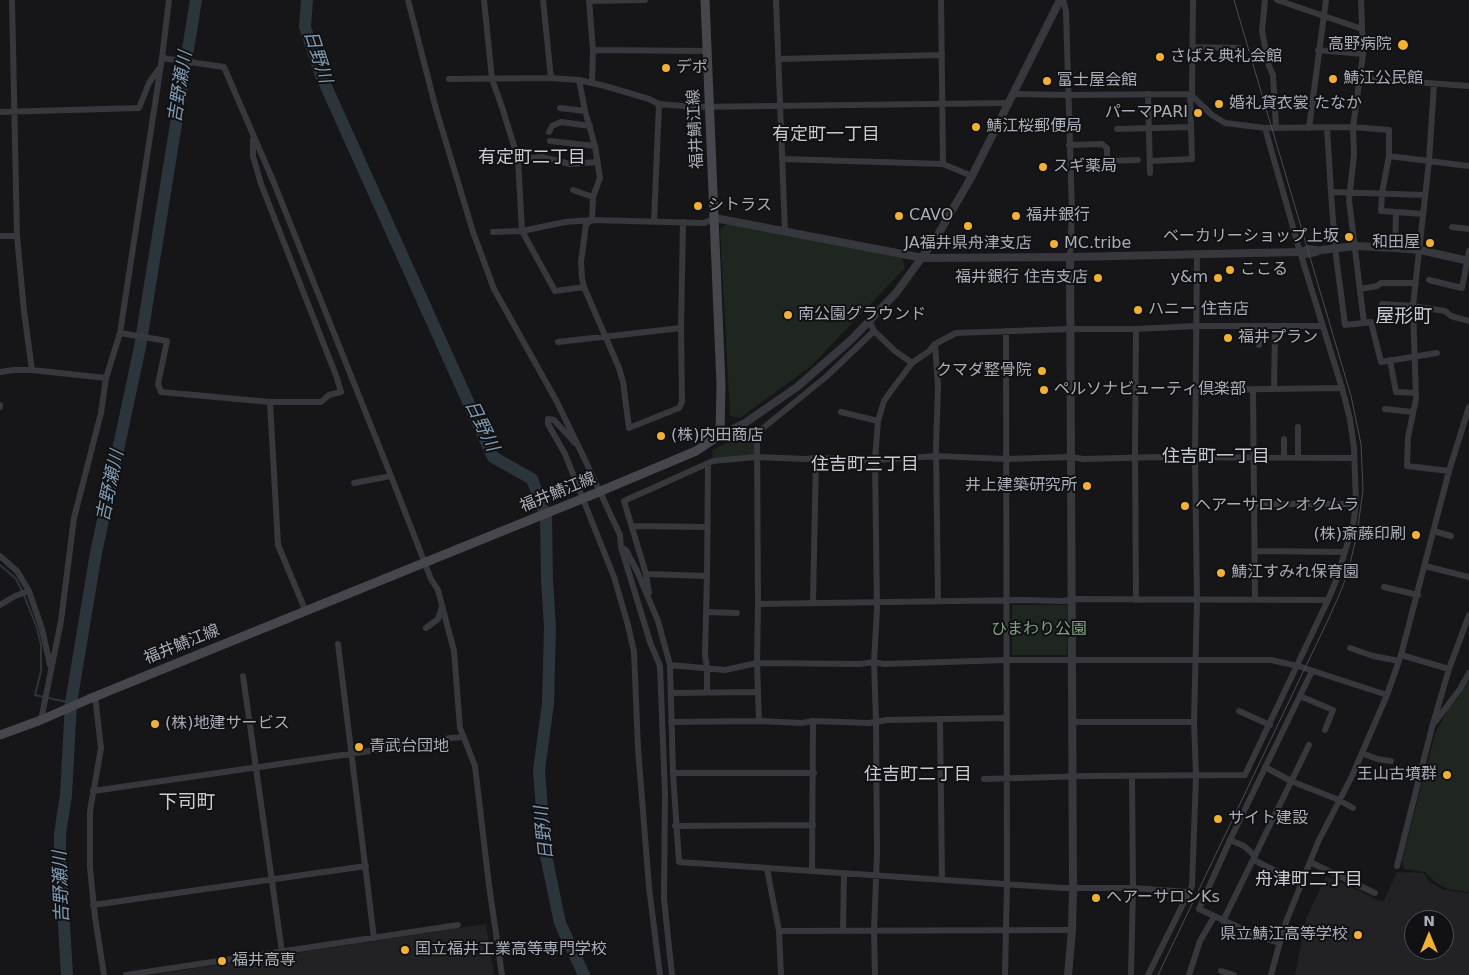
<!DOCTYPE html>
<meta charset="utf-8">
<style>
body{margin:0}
#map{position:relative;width:1469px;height:975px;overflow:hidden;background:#161618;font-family:"DejaVu Sans",sans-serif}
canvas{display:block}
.north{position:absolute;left:1404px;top:910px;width:50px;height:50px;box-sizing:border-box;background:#111113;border:1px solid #4d4f55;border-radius:50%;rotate:0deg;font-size:14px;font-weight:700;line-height:20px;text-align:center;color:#a8adb8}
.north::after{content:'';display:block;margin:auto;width:18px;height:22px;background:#f2b134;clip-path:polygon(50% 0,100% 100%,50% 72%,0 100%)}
</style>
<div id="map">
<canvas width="1469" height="975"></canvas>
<div class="north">N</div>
</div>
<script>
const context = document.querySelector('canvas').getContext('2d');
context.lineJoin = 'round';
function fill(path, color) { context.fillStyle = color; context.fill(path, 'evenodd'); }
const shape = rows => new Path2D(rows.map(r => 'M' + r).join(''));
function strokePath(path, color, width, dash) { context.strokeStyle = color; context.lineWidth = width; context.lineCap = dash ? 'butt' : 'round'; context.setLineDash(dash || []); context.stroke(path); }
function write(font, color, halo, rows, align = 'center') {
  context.font = font + ' "DejaVu Sans","Noto Sans JP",sans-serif'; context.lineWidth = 4; context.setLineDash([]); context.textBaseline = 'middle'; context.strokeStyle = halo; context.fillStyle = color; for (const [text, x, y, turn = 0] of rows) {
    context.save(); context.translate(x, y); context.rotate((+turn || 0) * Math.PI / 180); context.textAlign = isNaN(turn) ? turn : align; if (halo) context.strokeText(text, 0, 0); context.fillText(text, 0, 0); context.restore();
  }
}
fill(shape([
 [1397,872,1424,873,1428,881,1444,890,1469,893,1469,975,1295,975,1306,919,1326,876,1383,902],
 [1414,920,1444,920,1444,950,1414,950],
 [486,924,494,975,151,975]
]), '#222225');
fill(shape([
 [729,222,902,258,905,268,810,367,740,418,730,416,720,229],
 [756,429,755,456,713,460,712,450],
 [1012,605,1067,605,1067,655,1012,655],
 [1469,681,1469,892,1448,889,1435,882,1425,872,1404,869,1402,860,1435,734,1449,707,1457,699]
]), '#1e261f');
strokePath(shape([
 [0,565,16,579,22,591],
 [24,595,37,628,41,645,41,671,35,695,44,697],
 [49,698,71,703]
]), '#2c353c', 2);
strokePath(shape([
 [307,0,305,27,320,73,493,457,532,479,546,517,547,579,550,627,548,704,539,770,545,851,560,923,584,975],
 [67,975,60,858,60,834,66,795,71,703,96,553,140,347,196,0]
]), '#2c353c', 12);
strokePath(shape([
 [12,0,17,236,24,311,32,370],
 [408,0,436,109,473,232,494,289,557,402,586,462,620,535,621,547,650,642,660,666,665,793,664,899,672,975],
 [484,0,492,79,502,107,518,159,522,231,555,291,584,287],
 [543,0,551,78],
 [589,0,593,50,592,82],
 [776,0,785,231],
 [941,0,943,164,972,176],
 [1063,0,1066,11,1072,213,1070,257],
 [1265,0,1262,31,1269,66,1273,75,1276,127],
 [1277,0,1362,29],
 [589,1,645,0],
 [1192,47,1239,48],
 [593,50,708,51],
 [1318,50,1363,54],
 [162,58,224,67,274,183,391,476,431,579,438,590,454,651,460,728,475,766,489,885,502,975],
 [779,59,942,55],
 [1359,78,1469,86],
 [449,79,551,78,579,80,605,86,649,99,659,104,695,107,1009,103],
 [579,80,585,111,595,146,600,178,593,197,592,220],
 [1434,84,1429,161,1413,306,1416,399,1408,437,1407,466,1449,471],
 [1014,94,1068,95,1190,94,1212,115,1225,123,1265,128,1353,127,1363,54,1361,0],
 [1148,94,1150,173],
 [1192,95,1193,0],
 [560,108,585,111],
 [0,112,139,108,149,83,158,70],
 [1309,128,1326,0],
 [1327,128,1331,192,1425,195],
 [1117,129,1191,127],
 [549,132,552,126,561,122,590,126],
 [550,141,595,146],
 [1069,145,1102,144,1107,148,1107,161,1138,160],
 [1389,156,1469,166],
 [518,159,542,157,570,164,597,162],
 [783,159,943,164],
 [1150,161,1192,159,1190,94],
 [573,190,593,197],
 [1331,192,1335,248,1345,325,1364,323],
 [1396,212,1423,214],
 [592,220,586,224,581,262,582,278,584,287,619,368,623,382,629,428,679,408,682,402,681,328,683,222],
 [654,221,659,104],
 [1452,227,1469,229],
 [493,232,522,231,565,222,592,220,704,223,715,218],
 [0,236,17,236],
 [1395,248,1396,212,1381,211,1382,193,1389,156,1389,130,1353,127,1354,155,1349,200,1364,323,1371,322,1381,362,1437,353],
 [1300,252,1306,255,1316,253,1322,250],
 [1300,252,1308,248,1322,250],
 [1429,280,1462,288,1469,251],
 [1360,289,1377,286,1381,283,1416,283],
 [1382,304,1413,306,1445,311,1451,316,1469,321],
 [869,320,874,331,895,351,912,363],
 [1259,326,1259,345],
 [120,333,167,341,158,384,161,392,270,402,321,402,329,395,341,392,337,378,261,184,253,156,253,140],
 [558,342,681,328],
 [935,344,938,386,936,447,938,601],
 [1390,360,1396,392,1416,393],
 [0,372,14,370,32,370,106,378],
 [1274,389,1275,326],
 [1197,390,1342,388],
 [1253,390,1255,600],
 [270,402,278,545,306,612],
 [0,405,0,407],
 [1385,409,1412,412],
 [841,412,878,421],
 [1284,439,1284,458],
 [575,443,554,420,548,419,548,424,565,454,614,577,628,625,634,652,638,748,649,887,660,975],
 [1298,457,1298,427],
 [354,483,391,476],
 [1254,504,1356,504],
 [632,526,707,527],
 [1433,531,1451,536],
 [621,547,626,550,637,571,658,621,670,665,673,773,679,862,1063,888,1133,888,1189,892,1192,886,1196,776,1194,722,1197,600,1195,457,1197,255],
 [1255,551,1345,552],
 [0,556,17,571,29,591,42,629,50,665],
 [1425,566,1469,577],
 [646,574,707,576],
 [1384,587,1418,595],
 [649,593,646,574,624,501,713,461,756,457,806,459,816,458,875,460,937,456,1006,459,1071,457,1083,459,1160,457,1353,458],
 [1136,600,1135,451,1136,329],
 [813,602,816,458],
 [758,604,1021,600,1064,601,1072,599,1328,600],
 [0,605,15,596,29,591],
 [706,612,737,613],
 [426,628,438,619,442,607],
 [338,644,374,938],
 [1350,648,1373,656,1399,661],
 [1401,655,1449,669],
 [670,665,725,670,757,663,860,664,874,662,884,664,1006,660,1271,660,1298,666,1387,695],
 [243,676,282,952],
 [707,692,707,667,705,655,707,576,708,464],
 [671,693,758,692],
 [95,696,101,748,90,811,90,868,95,917,104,975],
 [1300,696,1333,710,1325,730],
 [1239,711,1270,725],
 [940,719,942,879],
 [41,720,61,621,74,518,101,413,106,378,120,333,162,58,169,0],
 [759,721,757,663,758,604,757,433,827,376,874,331],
 [671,722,759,721,802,723,813,721,869,723,887,720,1006,718],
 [1072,722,1194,722],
 [1435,722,1460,689,1469,673],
 [1362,753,1377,759,1391,761],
 [1265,767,1291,781,1339,800,1353,808],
 [673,773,814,773],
 [984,779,1089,776,1245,775,1328,600,1337,578,1353,525,1356,504,1354,448,1350,419,1342,388,1300,252,1265,128],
 [93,791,425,743,451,738,464,737],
 [675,826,813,825],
 [1230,840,1244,846,1255,856],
 [1254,860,1301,884],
 [1310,862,1375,893],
 [1397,866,1432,727,1449,669,1469,615],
 [767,869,779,931,781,975],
 [812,871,813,721],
 [93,905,366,866],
 [1223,921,1309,745],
 [779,931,1072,930],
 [843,931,844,874],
 [1279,943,1258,936,1199,909,1230,840,1312,671],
 [1221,971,1234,975],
 [126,975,458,925],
 [875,975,874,931,877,853,876,721,874,662,877,609,875,460,878,421,884,401,891,391,912,363,928,352,935,344,956,333,1070,329,1136,329,1196,326,1323,326],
 [1005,975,1007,884,1006,331],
 [1131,975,1133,888,1132,777],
 [1148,975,1189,892],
 [1189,975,1200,941,1214,917],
 [1271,975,1284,927,1318,842,1352,776,1387,695,1401,655,1449,471,1469,407]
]), '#37383d', 6);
strokePath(shape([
 [715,218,923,258,1070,257,1300,252],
 [1322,250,1355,246,1395,248,1420,250,1469,261],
 [720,435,745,423,797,387,852,339,896,293,936,238,972,176,1060,0],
 [1068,975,1072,930,1073,888,1070,257]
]), '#37383d', 8);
strokePath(shape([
 [589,496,696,451,720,435,721,385,705,0],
 [0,735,41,720,89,699,431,560]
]), '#45474d', 9);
strokePath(shape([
 [1158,975,1328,620,1340,593,1348,572,1357,534,1363,490,1361,444,1351,396,1234,0]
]), '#4a4c52', 1);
strokePath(shape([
 [431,560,589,496]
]), '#45474d', 9);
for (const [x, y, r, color] of [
 [1403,45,6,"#f2b134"],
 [1160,57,5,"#f2b134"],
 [666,68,5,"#f2b134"],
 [1333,79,5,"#f2b134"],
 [1047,81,5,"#f2b134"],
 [1219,104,5,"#f2b134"],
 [1198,113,5,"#f2b134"],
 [976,127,5,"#f2b134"],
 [1043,167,5,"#f2b134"],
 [698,206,5,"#f2b134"],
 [899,216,5,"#f2b134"],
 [1016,216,5,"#f2b134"],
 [968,226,5,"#f2b134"],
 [1349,237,5,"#f2b134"],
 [1430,243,5,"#f2b134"],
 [1054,244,5,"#f2b134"],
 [1230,270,5,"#f2b134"],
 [1098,278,5,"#f2b134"],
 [1218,278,5,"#f2b134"],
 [1138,310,5,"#f2b134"],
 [788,315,5,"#f2b134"],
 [1228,338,5,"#f2b134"],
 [1042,371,5,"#f2b134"],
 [1044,390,5,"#f2b134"],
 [661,436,5,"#f2b134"],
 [1087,486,5,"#f2b134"],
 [1185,506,5,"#f2b134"],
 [1416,535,5,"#f2b134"],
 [1221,573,5,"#f2b134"],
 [155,724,5,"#f2b134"],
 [359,747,5,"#f2b134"],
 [1447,775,5,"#f2b134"],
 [1218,819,5,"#f2b134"],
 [1096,898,5,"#f2b134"],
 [1358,935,5,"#f2b134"],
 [405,950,5,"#f2b134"],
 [222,961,5,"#f2b134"]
]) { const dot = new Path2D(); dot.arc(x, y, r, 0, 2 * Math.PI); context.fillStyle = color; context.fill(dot); strokePath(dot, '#111113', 2); }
write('16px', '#a8adb8', '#111113', [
 ["高野病院",1392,45,"right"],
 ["さばえ典礼会館",1170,57],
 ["デポ",676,68],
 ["鯖江公民館",1343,79],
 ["富士屋会館",1057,81],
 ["婚礼貸衣裳 たなか",1229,104],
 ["パーマPARI",1188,113,"right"],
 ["鯖江桜郵便局",986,127],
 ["スギ薬局",1053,167],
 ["シトラス",708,206],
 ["CAVO",909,216],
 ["福井銀行",1026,216],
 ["ベーカリーショップ上坂",1339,237,"right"],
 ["和田屋",1420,243,"right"],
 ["JA福井県舟津支店",968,244,"center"],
 ["MC.tribe",1064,244],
 ["ここる",1240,270],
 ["福井銀行 住吉支店",1088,278,"right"],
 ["y&m",1208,278,"right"],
 ["ハニー 住吉店",1148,310],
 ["南公園グラウンド",798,315],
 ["福井プラン",1238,338],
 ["クマダ整骨院",1032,371,"right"],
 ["ペルソナビューティ倶楽部",1054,390],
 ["(株)内田商店",671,436],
 ["井上建築研究所",1077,486,"right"],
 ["ヘアーサロン オクムラ",1195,506],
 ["(株)斎藤印刷",1406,535,"right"],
 ["鯖江すみれ保育園",1231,573],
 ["(株)地建サービス",165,724],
 ["青武台団地",369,747],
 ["王山古墳群",1437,775,"right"],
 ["サイト建設",1228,819],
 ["ヘアーサロンKs",1106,898],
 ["県立鯖江高等学校",1348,935,"right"],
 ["国立福井工業高等専門学校",415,950],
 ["福井高専",232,961]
], 'left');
write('16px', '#a8adb8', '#111113', [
 ["福井鯖江線",696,129,-93],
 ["福井鯖江線",558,493,-22],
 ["福井鯖江線",182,645,-22]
]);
write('16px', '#7fa381', '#111113', [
 ["ひまわり公園",1039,630]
]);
write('italic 18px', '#7f9bb3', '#111113', [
 ["日野川",317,57,72],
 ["吉野瀬川",181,87,-81],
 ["日野川",481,426,64],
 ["吉野瀬川",111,486,-78],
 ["日野川",545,833,-96],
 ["吉野瀬川",62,887,-92]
]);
write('18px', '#c9ccd4', '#111113', [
 ["有定町一丁目",826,135],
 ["有定町二丁目",532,158],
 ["住吉町一丁目",1216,457],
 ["住吉町三丁目",865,465],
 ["住吉町二丁目",918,775],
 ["舟津町二丁目",1309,880]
]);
write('19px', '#c9ccd4', '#111113', [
 ["屋形町",1404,317],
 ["下司町",187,803]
]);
</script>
